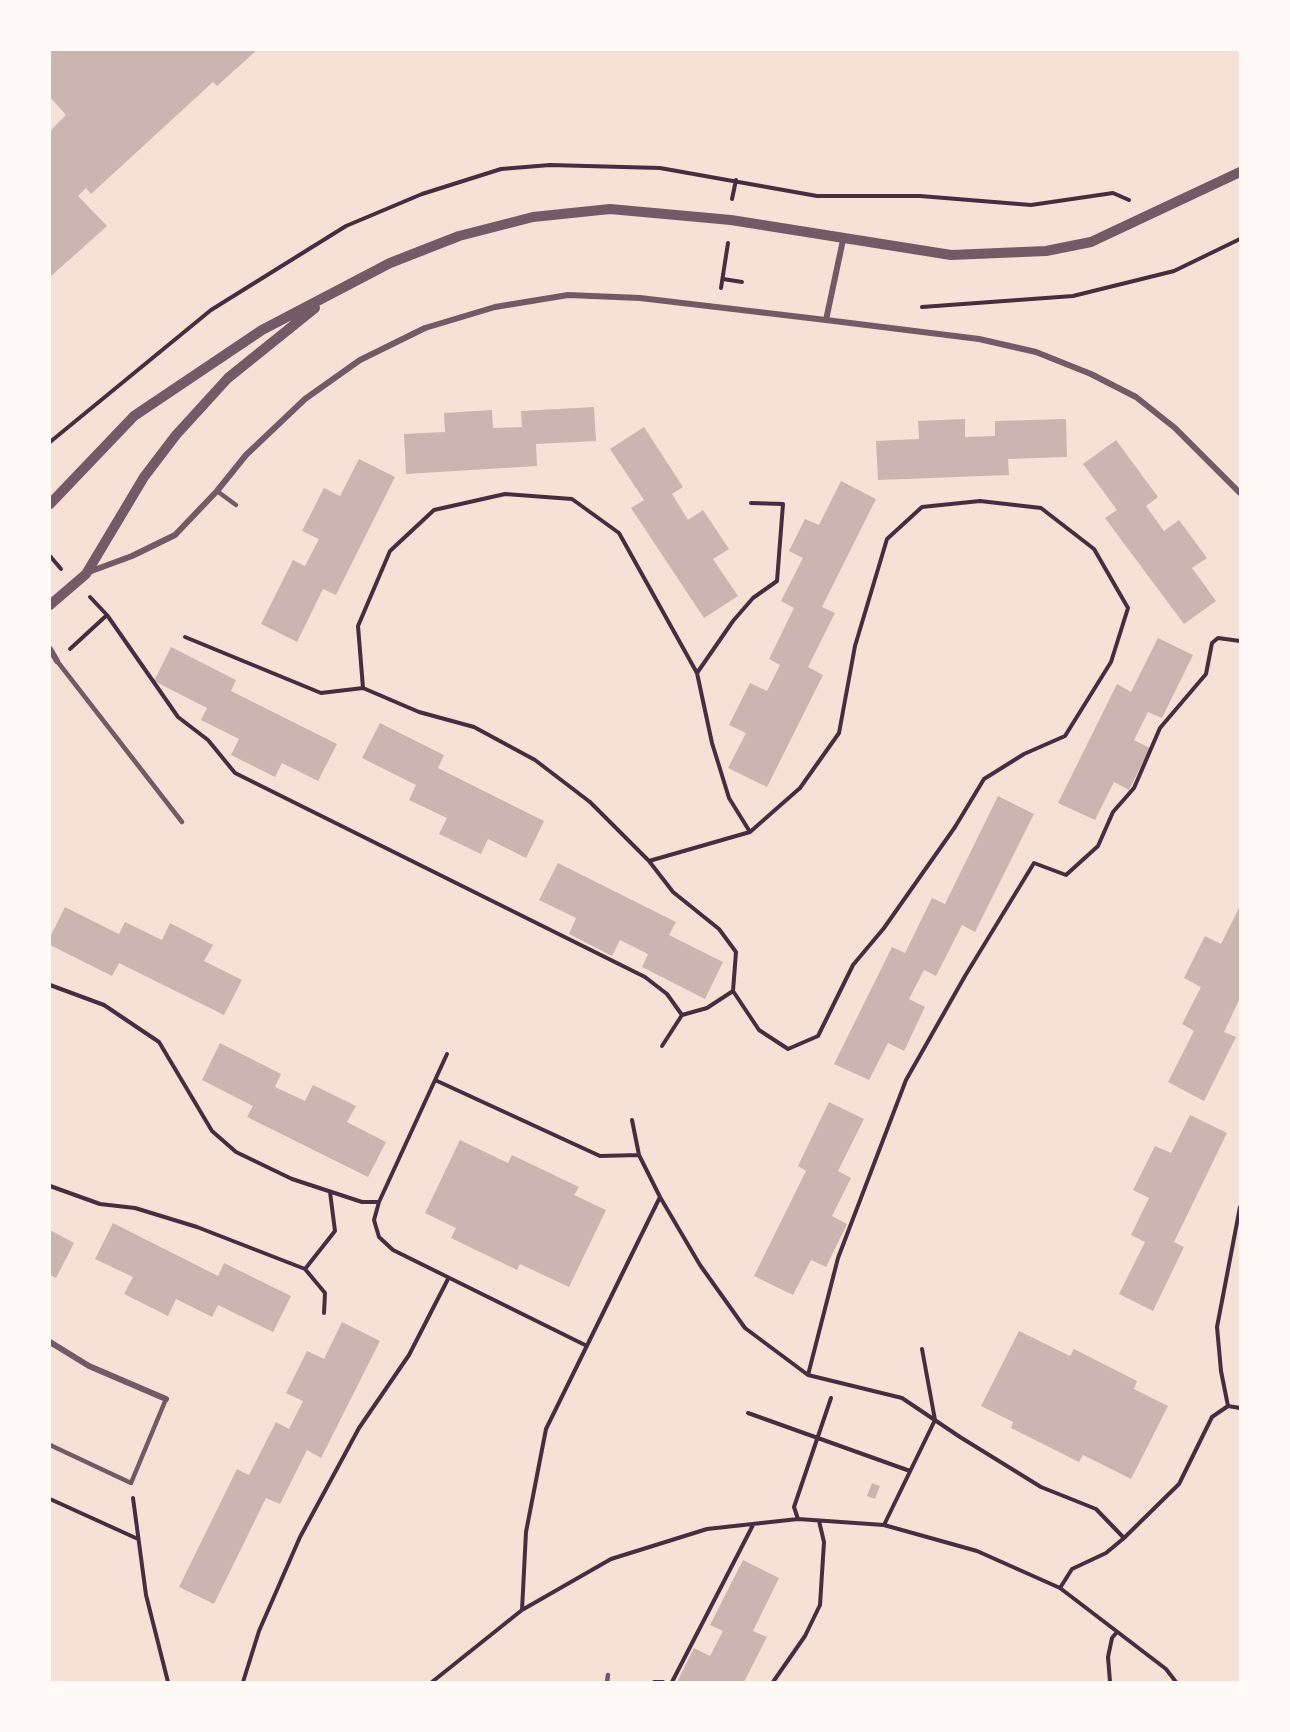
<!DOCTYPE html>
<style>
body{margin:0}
#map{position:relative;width:1290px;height:1732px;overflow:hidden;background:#f7e1d7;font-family:"Asap Condensed",sans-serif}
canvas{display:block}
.frame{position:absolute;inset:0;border:51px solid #fffaf5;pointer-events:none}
</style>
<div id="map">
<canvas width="1290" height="1732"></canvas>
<div class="frame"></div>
</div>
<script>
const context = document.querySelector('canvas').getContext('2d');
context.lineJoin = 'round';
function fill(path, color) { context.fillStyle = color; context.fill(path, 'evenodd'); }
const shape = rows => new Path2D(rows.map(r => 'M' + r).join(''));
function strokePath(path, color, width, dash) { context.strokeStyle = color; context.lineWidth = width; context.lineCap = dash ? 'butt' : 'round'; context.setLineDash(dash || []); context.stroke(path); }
fill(shape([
 [50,50,257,50,217,86,213,82,91,194,86,188,78,196,107,226,50,277,50,131,66,115,50,97],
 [594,407,596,441,536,444,537,466,406,474,404,434,445,432,444,413,492,410,493,428,522,427,521,411],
 [965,419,965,437,995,436,995,421,1066,419,1067,457,1008,459,1009,475,878,480,876,441,919,439,918,421],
 [644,427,683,487,672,494,688,520,703,510,729,549,713,559,738,596,704,618,631,508,644,500,610,449],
 [1116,440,1158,497,1146,506,1164,531,1179,520,1207,558,1192,568,1216,601,1184,624,1105,518,1117,510,1083,464],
 [359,459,395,477,336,595,323,589,297,642,261,624,293,560,305,566,319,539,302,531,324,488,340,496],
 [841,481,876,499,822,607,835,613,808,667,823,675,767,787,728,768,746,733,729,725,750,683,767,691,780,665,769,659,794,608,781,601,803,558,789,551,805,519,819,525],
 [1158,638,1193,655,1162,718,1148,712,1134,740,1150,748,1129,790,1114,782,1095,820,1058,803,1117,684,1131,692],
 [171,647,236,680,231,691,337,744,318,781,282,763,275,777,231,755,239,739,201,720,207,708,154,681],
 [380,723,444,755,438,768,544,821,526,858,488,839,481,854,439,834,447,818,409,800,416,785,362,758],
 [998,796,1034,814,975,932,962,925,936,976,924,970,909,999,925,1007,904,1051,888,1043,869,1080,834,1064,892,947,905,953,932,898,945,904],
 [558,863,676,922,669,935,723,962,705,999,642,967,648,954,620,940,612,956,569,934,576,918,539,900],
 [1240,906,1240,998,1224,1032,1236,1037,1204,1101,1168,1082,1194,1031,1182,1024,1201,987,1184,978,1205,936,1221,944],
 [65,907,119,934,125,922,162,940,170,923,213,945,204,961,242,980,224,1015,119,963,112,976,50,945,50,937],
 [220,1043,281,1074,275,1087,305,1101,313,1085,356,1106,347,1122,386,1142,368,1177,247,1117,253,1106,202,1080],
 [829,1102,864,1119,838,1171,851,1178,832,1216,847,1224,826,1267,811,1260,793,1295,754,1276,806,1171,798,1166],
 [1190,1115,1227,1133,1174,1242,1184,1247,1153,1311,1119,1294,1145,1242,1131,1235,1149,1198,1133,1190,1155,1146,1171,1153],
 [460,1140,508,1163,512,1155,579,1187,574,1195,606,1210,569,1287,520,1264,517,1270,451,1238,456,1228,425,1213],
 [113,1223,218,1276,224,1263,291,1296,273,1332,218,1305,212,1317,176,1299,168,1316,124,1294,133,1277,95,1259],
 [50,1230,74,1243,56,1278,50,1275],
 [342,1322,380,1341,321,1458,307,1450,280,1504,266,1498,214,1604,179,1587,237,1469,249,1475,276,1422,289,1429,303,1401,286,1393,307,1351,324,1359],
 [1019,1331,1070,1356,1074,1349,1137,1381,1134,1389,1168,1406,1131,1479,1083,1455,1079,1462,1011,1428,1013,1422,981,1406],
 [872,1483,880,1486,875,1499,867,1496],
 [743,1560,779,1578,753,1631,767,1637,744,1682,677,1682,694,1648,710,1656,723,1631,710,1625]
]), '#ccb4b1');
strokePath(shape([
 [732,199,736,180],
 [723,279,742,282],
 [721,288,728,243],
 [922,307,1073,296,1174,271,1240,239],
 [50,442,211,310,346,226,422,194,501,169,550,165,660,168,817,196,920,196,1031,205,1113,193,1129,200],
 [50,556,61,569],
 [90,597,107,615,178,717,208,740,235,773,645,977,667,994,682,1015],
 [185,637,321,693,363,688,358,626,390,551,434,510,505,494,572,499,619,533,697,673,712,743,729,798,750,832,649,861,673,892,719,929,736,952,733,991,707,1008,682,1015,662,1046],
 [70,649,107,615],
 [697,673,733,621,753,598,777,581,783,504,751,503],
 [363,688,419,712,474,727,535,760,590,802,649,861],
 [50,985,104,1005,159,1042,212,1131,236,1152,292,1179,362,1202,379,1202],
 [733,991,759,1030,788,1049,818,1036,853,965,884,928,955,827,984,779,1024,754,1065,736,1111,662,1128,608,1094,549,1041,508,980,501,922,507,887,539,855,646,839,733,800,788,750,832],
 [447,1054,379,1202,374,1220,379,1237,393,1250,587,1346],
 [435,1080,600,1156,639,1155],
 [632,1120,639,1155,660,1197,700,1265,745,1328,808,1375,902,1398,960,1437,1041,1487,1096,1509,1124,1538,1106,1553,1072,1569,1060,1588],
 [50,1186,100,1204,135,1208,197,1227,305,1269,325,1293,324,1313],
 [305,1269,335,1231,330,1192],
 [808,1375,838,1258,906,1080,965,976,1034,863,1066,875,1098,846,1113,812,1134,788,1160,728,1206,674,1212,643,1218,638,1240,641],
 [1228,1406,1221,1371,1217,1327,1240,1207],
 [748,1413,910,1471],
 [133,1498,146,1595,168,1682],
 [50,1499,138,1539],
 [798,1519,794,1507,831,1398],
 [884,1525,935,1420,922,1349],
 [1124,1538,1179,1484,1212,1417,1228,1406,1240,1408],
 [522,1610,611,1559,707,1529,798,1519,884,1525,977,1551,1060,1588,1166,1669,1176,1682],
 [243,1682,259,1631,300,1537,359,1428,409,1355,448,1279],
 [432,1682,522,1610,526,1532,546,1429,660,1197],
 [654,1682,663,1682],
 [672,1682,753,1525],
 [773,1682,805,1636,820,1605,824,1542,819,1521],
 [1110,1682,1108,1657,1112,1638,1117,1632]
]), '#4a2c40', 4);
strokePath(shape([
 [217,491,236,505],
 [57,661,182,822],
 [50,1445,131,1483,166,1399],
 [607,1682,608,1675]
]), '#755966', 4.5);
strokePath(shape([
 [826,320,843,240],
 [86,573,132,556,175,535,217,491,246,455,305,399,360,360,425,328,495,307,568,295,640,298,826,320,979,339,1036,352,1091,374,1136,397,1175,428,1240,493],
 [50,649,57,661],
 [50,1342,89,1366,166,1399]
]), '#755966', 6);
strokePath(shape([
 [50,504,134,416,262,330,390,263,459,236,533,217,610,209,731,220,951,255,1046,251,1091,242,1240,172],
 [50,605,86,574,144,477,176,435,228,378,315,308]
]), '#755966', 10);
</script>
